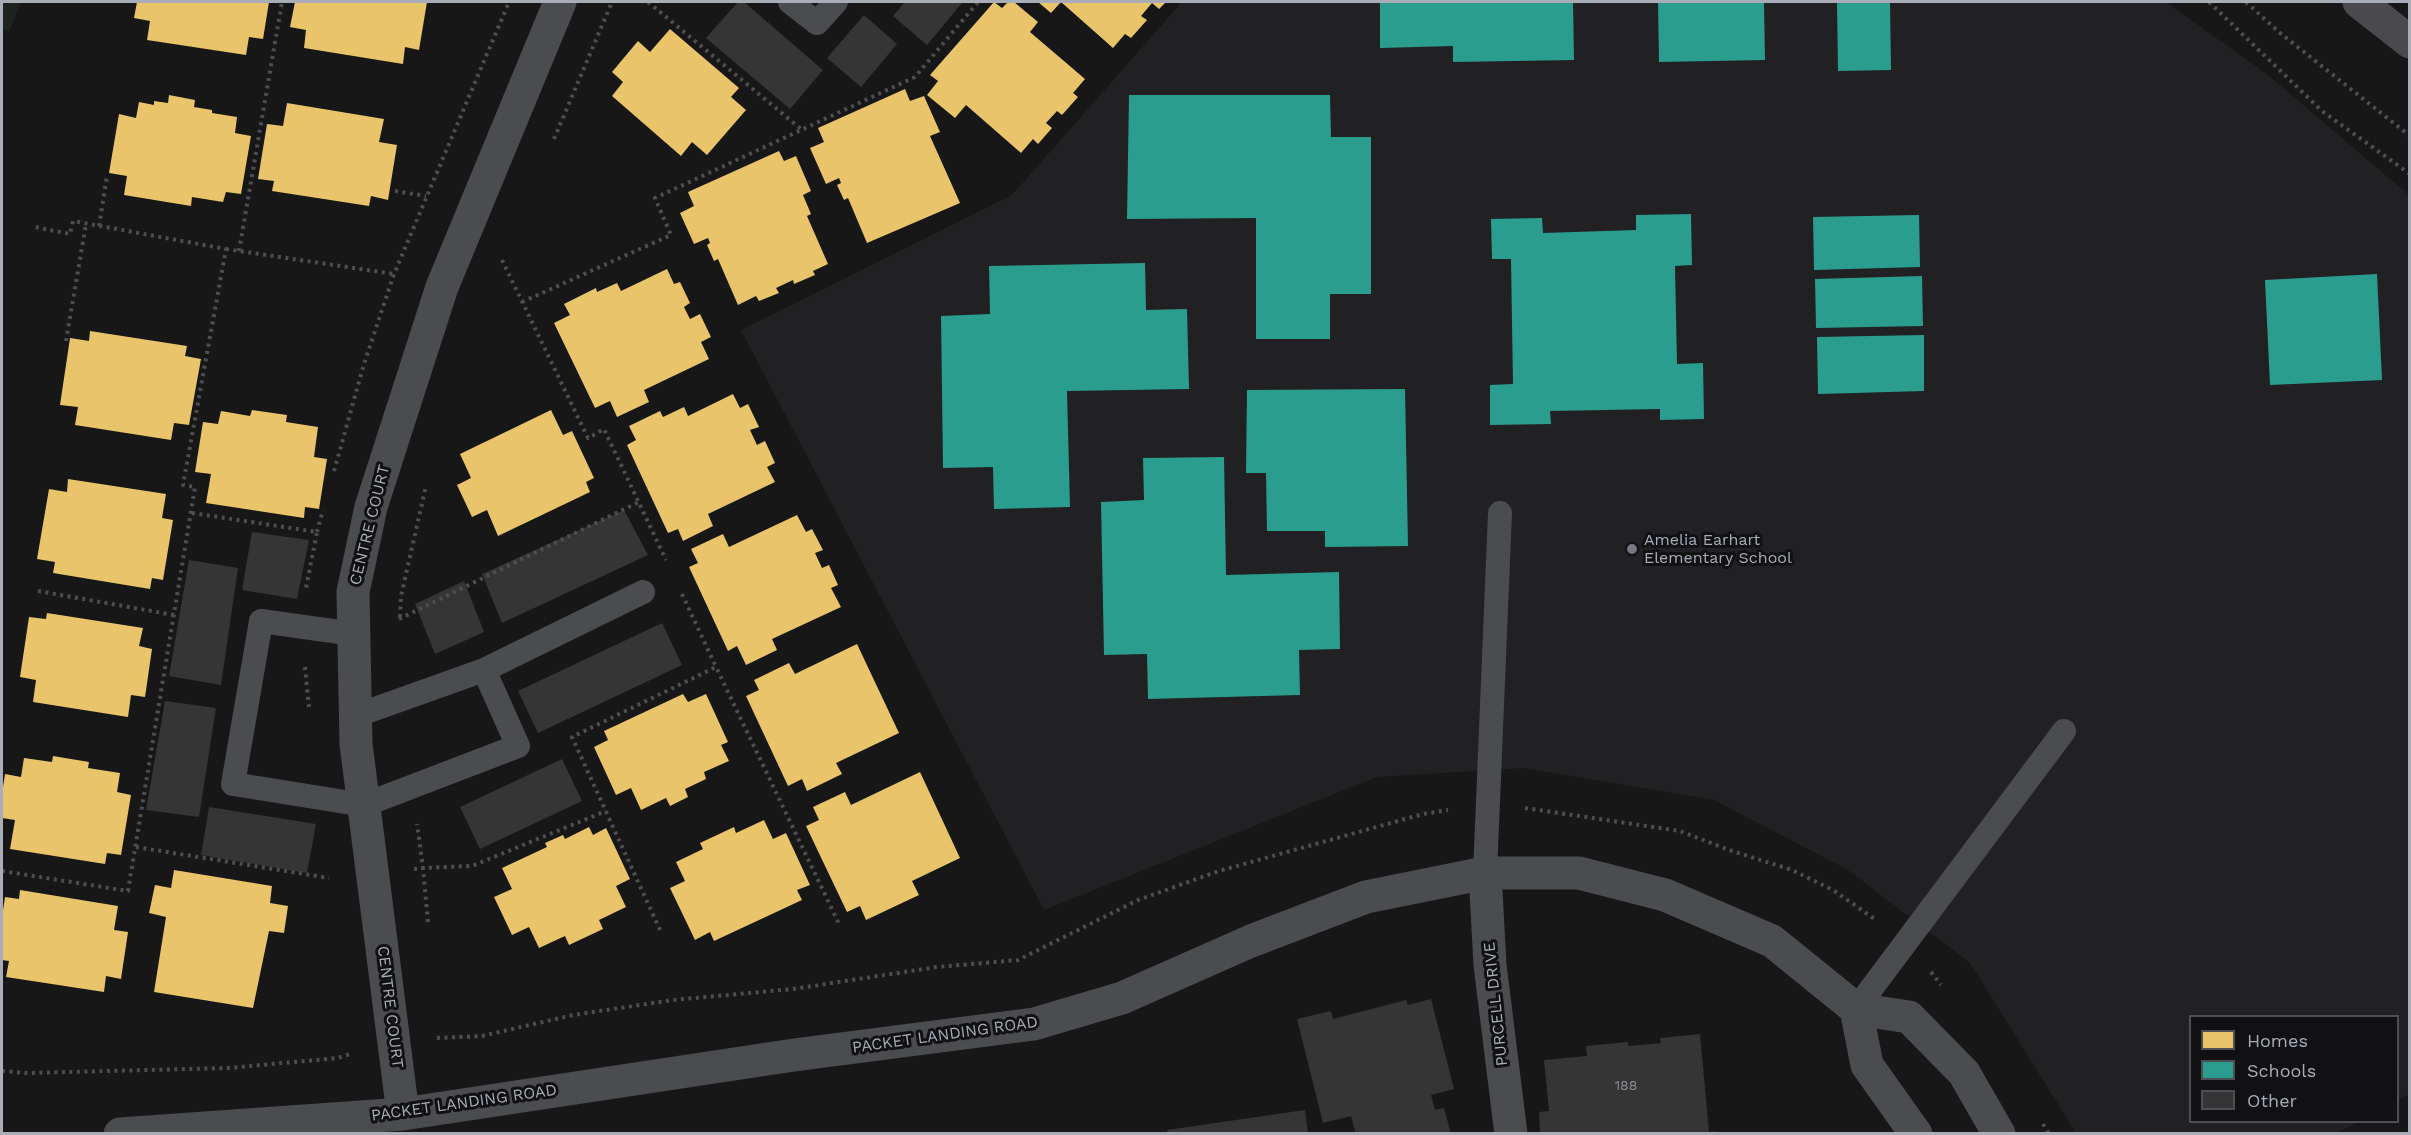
<!DOCTYPE html>
<style>
body{margin:0}
#map{position:relative;width:2411px;height:1135px;overflow:hidden;background:#171717;font-family:"Work Sans",sans-serif}
canvas{display:block}
.frame{position:absolute;inset:0;border:3px solid #a8adb8;pointer-events:none}
.legend{position:absolute;left:2189px;top:1015px;width:210px;height:108px;box-sizing:border-box;background:#111113;border:2px solid #4d4f55;margin:0;padding:8px 10px;list-style:none;font-size:18px;color:#a8adb8}
.legend li{display:flex;align-items:center;gap:12px;height:30px}
.legend b{width:30px;border:2px solid #4d4f55}
</style>
<div id="map">
<canvas width="2411" height="1135"></canvas>
<div class="frame"></div>
<ul class="legend">
<li><b style="height:16px;background:#e9c46a"></b>Homes</li>
<li><b style="height:16px;background:#2a9d8f"></b>Schools</li>
<li><b style="height:16px;background:#353536"></b>Other</li>
</ul>
</div>
<script>
const context = document.querySelector('canvas').getContext('2d');
context.lineJoin = 'round';
function fill(path, color) { context.fillStyle = color; context.fill(path, 'evenodd'); }
const shape = rows => new Path2D(rows.map(r => 'M' + r).join(''));
function strokePath(path, color, width, dash) { context.strokeStyle = color; context.lineWidth = width; context.lineCap = dash ? 'butt' : 'round'; context.setLineDash(dash || []); context.stroke(path); }
function write(font, color, halo, rows, align = 'center') {
  context.font = font + ' "Work Sans",sans-serif'; context.lineWidth = 6; context.setLineDash([]); context.textBaseline = 'middle'; context.strokeStyle = halo; context.fillStyle = color; for (const [text, x, y, turn = 0] of rows) {
    context.save(); context.translate(x, y); context.rotate((+turn || 0) * Math.PI / 180); context.textAlign = isNaN(turn) ? turn : align; if (halo) context.strokeText(text, 0, 0); context.fillText(text, 0, 0); context.restore();
  }
}
fill(shape([
 [1182,2,2166,2,2268,75,2409,195,2409,1094,2398,1100,2398,1016,2190,1016,2190,1122,2358,1122,2335,1134,2076,1133,1970,963,1848,870,1714,800,1523,768,1377,777,1044,910,741,330,1012,195]
]), '#212123');
fill(shape([
 [2,2,21,2,9,32,2,29]
]), '#1d241e');
fill(shape([
 [137,2,269,2,263,39,249,37,246,55,147,40,150,21,134,18],
 [295,2,427,2,419,50,405,47,403,64,304,48,306,30,290,27],
 [994,2,1002,8,1008,2,1014,2,1038,22,1030,32,1085,79,1073,93,1078,97,1062,115,1057,111,1046,123,1052,128,1038,144,1033,139,1021,153,966,105,955,118,927,95,938,81,930,75],
 [1038,2,1166,2,1159,9,1152,3,1141,16,1147,20,1131,38,1125,34,1113,48,1061,2,1051,13],
 [670,29,739,88,731,97,746,110,707,155,692,142,681,156,612,96,623,82,612,72,638,41,650,52],
 [905,89,910,101,924,96,940,132,930,136,960,203,867,243,848,198,844,200,837,185,841,183,839,178,826,184,810,148,824,142,818,128],
 [169,95,195,100,194,107,212,110,212,113,237,117,235,133,251,136,241,194,226,192,223,202,192,197,191,206,124,195,127,176,109,173,119,114,136,118,139,102,154,105,154,101,168,103],
 [287,103,384,119,379,142,397,145,388,200,371,196,369,206,272,191,274,181,258,179,267,124,283,126],
 [779,151,784,161,796,156,811,191,803,195,811,214,807,216,828,264,813,271,815,275,794,284,793,280,776,288,779,293,759,301,756,296,738,305,718,259,714,261,707,245,710,243,708,238,694,244,680,213,694,206,688,192],
 [667,269,674,284,680,282,690,303,684,307,690,319,700,314,711,337,701,342,709,359,644,390,649,402,617,417,610,401,595,408,554,323,570,315,564,304,596,288,597,292,617,283,621,291],
 [90,331,187,346,185,356,201,359,189,425,174,423,171,440,75,425,78,407,60,405,70,338,89,341],
 [733,394,740,408,748,404,759,427,750,430,757,445,765,441,775,463,767,467,775,482,708,514,713,526,683,541,678,529,668,533,627,445,636,440,629,426,660,411,663,417,684,407,688,416],
 [252,410,287,415,286,422,318,427,314,457,327,459,319,509,305,507,304,518,206,503,211,474,195,472,203,422,218,424,221,411,250,416],
 [551,410,563,435,572,431,594,478,586,482,590,492,498,536,487,510,472,517,457,485,471,478,460,454],
 [68,479,166,494,162,518,173,520,163,580,152,578,150,589,53,573,55,562,37,559,49,489,67,492],
 [797,515,806,532,812,529,823,550,815,553,822,568,829,565,838,585,831,588,841,607,772,639,777,650,746,665,737,646,728,651,689,567,698,563,691,549,723,534,729,547],
 [47,613,143,628,139,646,152,649,145,697,131,695,128,717,33,702,36,680,20,677,29,617,46,619],
 [857,644,899,733,836,763,842,774,807,791,802,779,788,786,746,696,759,690,754,680,789,663,795,674],
 [683,694,688,702,706,694,728,742,721,745,729,761,704,772,706,779,685,789,688,797,670,806,666,798,641,810,631,788,616,795,594,747,608,740,604,731],
 [53,756,89,762,88,768,120,773,117,792,131,795,121,855,107,853,105,864,10,849,15,820,2,818,2,794,5,774,21,777,24,758,52,762],
 [920,772,960,858,912,881,919,895,866,920,860,906,847,912,806,826,819,820,813,807,845,792,851,805],
 [764,820,773,839,786,833,810,885,797,890,802,900,714,941,710,932,695,940,670,888,685,881,676,862,703,849,700,843,734,827,736,833],
 [589,827,593,835,606,828,630,879,616,886,626,907,599,920,603,929,569,945,565,936,539,948,529,927,512,935,494,897,512,889,502,868,547,847,545,843,563,835,565,839],
 [174,870,272,886,270,903,288,906,284,933,269,931,253,1008,154,992,166,917,149,913,155,885,171,888],
 [20,890,118,906,114,930,128,932,121,979,106,976,104,992,6,977,9,961,2,960,2,917,5,897,19,899]
]), '#e9c46a');
fill(shape([
 [1380,2,1573,2,1574,60,1453,62,1453,46,1380,48],
 [1658,2,1764,2,1765,60,1659,62],
 [1837,2,1890,2,1891,70,1838,71],
 [1129,95,1330,95,1331,137,1371,137,1371,294,1330,294,1330,339,1256,339,1256,218,1127,219],
 [1691,214,1692,265,1675,266,1677,364,1703,363,1704,419,1660,420,1660,409,1550,411,1551,424,1490,425,1490,385,1513,384,1511,259,1492,259,1491,219,1542,218,1543,233,1636,230,1636,215],
 [1919,215,1920,267,1814,270,1813,217],
 [1145,263,1146,310,1187,309,1189,389,1067,391,1070,507,994,509,993,467,943,468,941,316,990,314,989,266],
 [2377,274,2382,380,2270,385,2265,280],
 [1922,276,1923,326,1816,328,1815,279],
 [1924,335,1924,391,1818,394,1817,337],
 [1405,389,1408,546,1325,547,1325,531,1267,531,1266,473,1246,473,1247,390],
 [1224,457,1226,575,1339,572,1340,649,1299,650,1300,695,1148,699,1147,654,1104,655,1101,502,1144,500,1143,458]
]), '#2a9d8f');
fill(shape([
 [738,2,744,2,823,70,790,109,706,38],
 [905,2,960,2,962,3,927,45,893,16],
 [864,15,897,44,861,87,827,58],
 [624,510,648,555,502,623,482,574],
 [252,532,309,540,297,599,242,590],
 [189,560,238,568,221,685,169,676],
 [464,581,484,632,435,654,415,604],
 [662,623,682,665,538,733,518,691],
 [165,701,216,708,199,817,146,810],
 [562,759,582,801,480,849,460,807],
 [209,807,316,824,307,873,201,855],
 [1431,999,1454,1089,1431,1095,1435,1110,1444,1108,1451,1134,1356,1134,1351,1116,1323,1123,1297,1019,1331,1011,1333,1019,1406,1000,1408,1005],
 [1700,1034,1709,1132,1715,1131,1715,1134,1540,1134,1539,1112,1549,1111,1544,1060,1587,1056,1586,1046,1628,1042,1628,1046,1661,1043,1660,1038],
 [1305,1110,1308,1134,1168,1134,1167,1130]
]), '#353536');
strokePath(shape([
 [648,2,801,129],
 [2209,2,2322,111,2410,174],
 [2246,2,2280,33,2410,136],
 [554,139,612,2],
 [395,191,426,196],
 [99,226,107,176],
 [226,249,394,274],
 [239,251,282,2],
 [502,260,588,438,604,429,666,560],
 [522,302,671,235,655,198,915,77,978,2],
 [66,341,86,224],
 [334,471,364,364,394,274,509,2],
 [192,513,317,532,306,588],
 [317,532,323,510],
 [38,591,174,615],
 [682,594,716,667],
 [400,617,401,596,426,486],
 [399,619,639,502],
 [305,667,309,707],
 [1525,808,1680,831,1729,850,1792,870,1833,890,1876,920],
 [136,847,329,878],
 [414,869,423,868,417,824],
 [2,871,128,891,195,487,183,485,226,249,73,221,70,234,35,227],
 [428,922,423,868,472,866,606,811],
 [660,930,572,737,716,667,840,926],
 [1931,972,1941,985],
 [437,1038,482,1036,573,1015,673,1000,793,989,937,967,1018,960,1138,900,1219,871,1423,814,1448,810],
 [2,1071,27,1073,228,1068,338,1058,353,1053],
 [2043,1124,2049,1134]
]), '#4d4e52', 4, [3, 4.5]);
strokePath(shape([
 [790,2,817,23,836,2],
 [354,634,261,621,233,784,364,805,518,746,484,670,355,716],
 [484,670,643,592],
 [1485,873,1500,513],
 [1856,1009,2064,731]
]), '#4b4c50', 24);
strokePath(shape([
 [1485,873,1490,965,1511,1134],
 [1856,1009,1867,1065,1916,1134],
 [403,1114,356,744,353,592,371,507,442,287,560,2],
 [120,1134,403,1114,794,1055,1034,1024,1122,998,1251,941,1366,897,1485,873,1579,873,1665,895,1772,941,1856,1009,1909,1017,1964,1073,1999,1134]
]), '#4b4c50', 33);
strokePath(shape([
 [2359,2,2410,42]
]), '#4a4a4e', 33);
for (const [x, y, r, color] of [
 [1632,549,6,"#757880"]
]) { const dot = new Path2D(); dot.arc(x, y, r, 0, 2 * Math.PI); context.fillStyle = color; context.fill(dot); strokePath(dot, '#111113', 2); }
write('14px', '#8b8f98', null, [
 ["188",1626,1086]
]);
write('16px', '#a8adb8', '#111113', [
 ["CENTRE COURT",370,525,-76],
 ["PURCELL DRIVE",1496,1004,-96],
 ["CENTRE COURT",390,1007,83],
 ["PACKET LANDING ROAD",945,1035,-8],
 ["PACKET LANDING ROAD",464,1103,-8]
]);
write('16px', '#a8adb8', '#111113', [
 ["Amelia Earhart",1644,540],
 ["Elementary School",1644,558]
], 'left');
</script>
